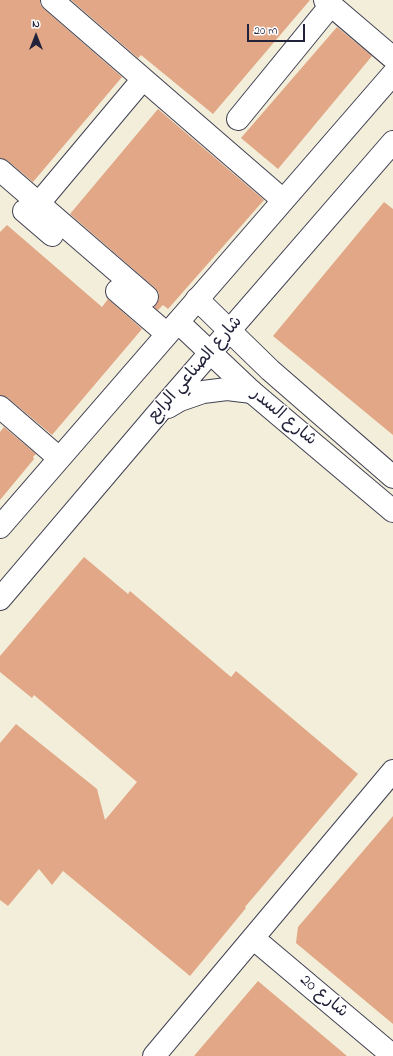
<!DOCTYPE html>
<meta charset="utf-8">
<style>
body{margin:0}
#map{position:relative;width:393px;height:1056px;overflow:hidden;background:#f2eeda;font-family:"Indie Flower",sans-serif}
canvas{display:block}
.north{position:absolute;left:16px;top:16px;width:40px;height:40px;-webkit-text-stroke:3px #fff;paint-order:stroke;rotate:0deg;font-size:11px;font-weight:700;line-height:16px;text-align:center;color:#22223b}
.north::after{content:'';display:block;margin:auto;width:14px;height:18px;background:#22223b;clip-path:polygon(50% 0,100% 100%,50% 72%,0 100%)}
.scale{position:absolute;left:247px;top:24px;width:58px;height:18px;box-sizing:border-box;border:2px solid #22223b;border-top:0;padding-left:5px;font-size:12px;line-height:14px;white-space:nowrap;color:#22223b;-webkit-text-stroke:3px #fff;paint-order:stroke}
</style>
<div id="map">
<canvas width="393" height="1056"></canvas>
<div class="north">N</div>
<div class="scale">20 m</div>
</div>
<script>
const context = document.querySelector('canvas').getContext('2d');
context.lineJoin = 'round';
function fill(path, color) { context.fillStyle = color; context.fill(path, 'evenodd'); }
const shape = rows => new Path2D(rows.map(r => 'M' + r).join(''));
function strokePath(path, color, width, dash) { context.strokeStyle = color; context.lineWidth = width; context.lineCap = dash ? 'butt' : 'round'; context.setLineDash(dash || []); context.stroke(path); }
function write(font, color, halo, rows, align = 'center') {
  context.font = font + ' "Indie Flower","Playpen Sans Arabic",sans-serif'; context.lineWidth = 3; context.setLineDash([]); context.textBaseline = 'middle'; context.strokeStyle = halo; context.fillStyle = color; for (const [text, x, y, turn = 0] of rows) {
    context.save(); context.translate(x, y); context.rotate((+turn || 0) * Math.PI / 180); context.textAlign = isNaN(turn) ? turn : align; if (halo) context.strokeText(text, 0, 0); context.fillText(text, 0, 0); context.restore();
  }
}
fill(shape([
 [0,0,40,0,40,4,44,9,122,77,33,182,8,161,0,158],
 [71,0,310,0,213,114,141,55,138,58],
 [337,27,372,56,278,169,241,138],
 [158,109,264,200,168,309,163,305,158,310,154,307,159,299,159,293,155,288,70,214],
 [384,202,393,209,393,435,273,336],
 [7,225,102,307,108,299,142,329,52,435,8,398,0,395,0,232],
 [4,427,36,454,33,457,34,459,0,500,0,432],
 [84,557,128,594,130,591,231,677,236,671,358,774,245,907,246,908,190,976,63,871,52,885,39,869,8,906,0,900,0,743,16,724,97,789,105,820,137,782,34,695,32,698,0,672,0,656],
 [393,816,393,1024,296,943,298,927],
 [258,981,347,1056,194,1056]
]), '#e1a786');
const minor = shape([
 [52,0,283,200],
 [325,0,393,58],
 [238,119,331,5],
 [0,170,147,297],
 [39,203,143,79],
 [24,211,52,235],
 [117,291,167,334],
 [197,299,270,370,393,477],
 [178,322,252,392,393,511],
 [0,407,59,458],
 [253,938,393,1056],
 [154,1056,393,771]
]);
const major = shape([
 [168,407,180,400,203,392,227,389,252,392],
 [0,527,393,74],
 [0,599,158,413,393,142]
]);
strokePath(minor, '#414153', 24);
strokePath(major, '#414153', 24);
strokePath(minor, '#fff', 22);
strokePath(major, '#fff', 22);
write('17px', '#22223b', '#fff', [
 ["شارع الصناعي الرابع",196,370,-49],
 ["شارع السدر",283,418,40],
 ["شارع 20",323,997,40]
]);
</script>
